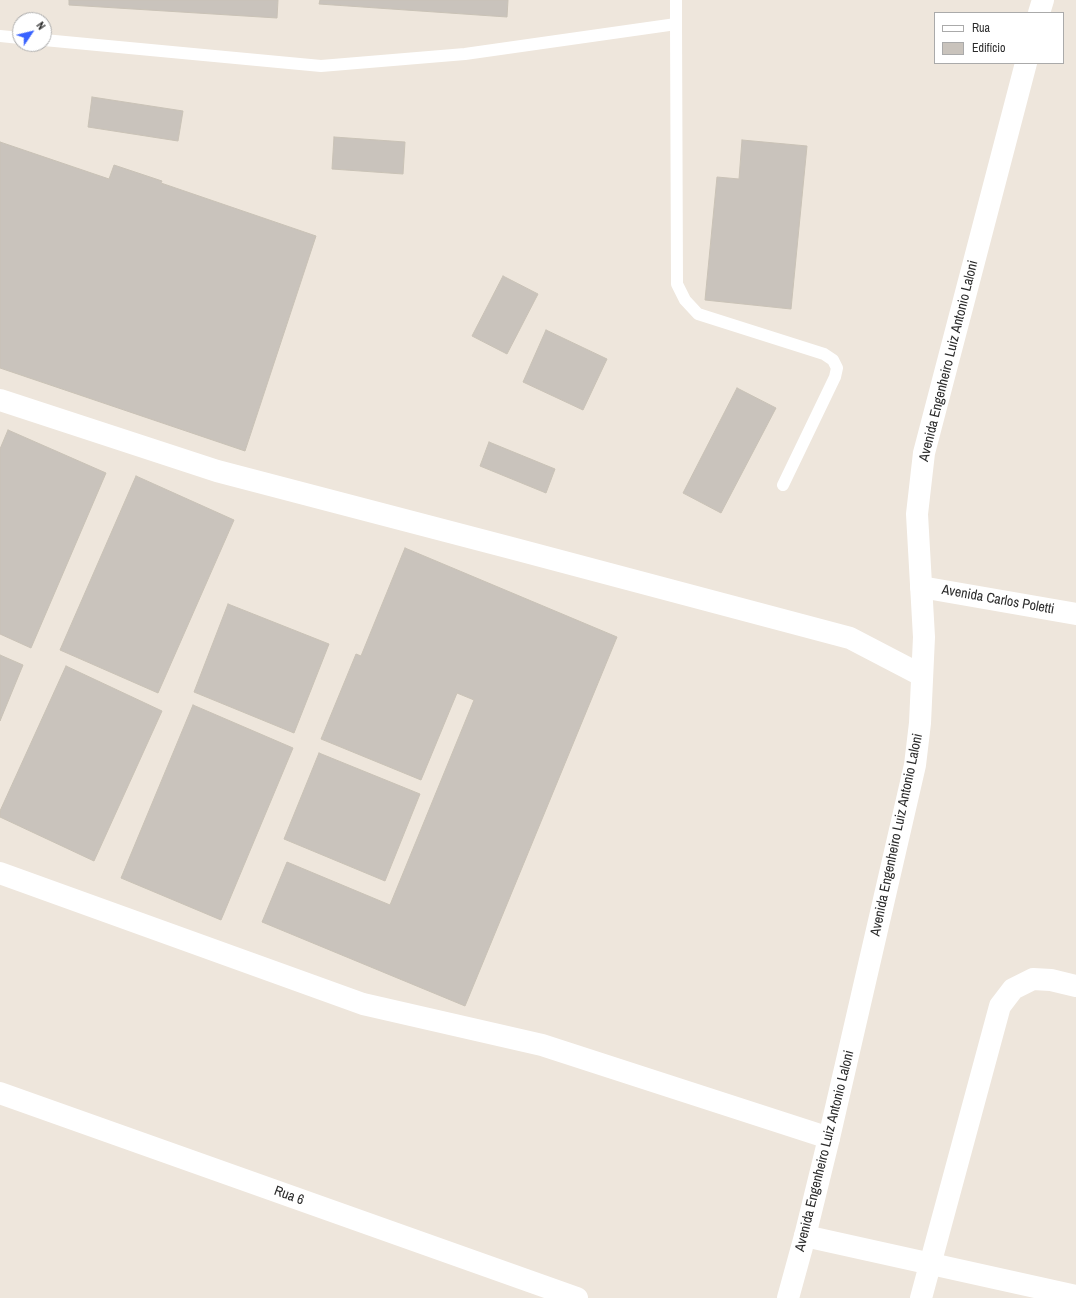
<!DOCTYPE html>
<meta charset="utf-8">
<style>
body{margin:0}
#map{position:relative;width:1076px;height:1298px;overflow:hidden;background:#eee6dc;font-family:"Archivo Narrow",sans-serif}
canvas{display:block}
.legend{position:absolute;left:934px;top:12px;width:130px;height:52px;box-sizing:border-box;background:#fff;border:1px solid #aaa;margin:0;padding:5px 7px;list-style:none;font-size:12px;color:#2b2b2b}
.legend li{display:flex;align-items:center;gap:8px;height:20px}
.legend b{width:20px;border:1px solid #aaa}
.north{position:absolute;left:12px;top:12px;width:40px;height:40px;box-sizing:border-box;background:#fff;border:1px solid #aaa;border-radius:50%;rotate:55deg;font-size:11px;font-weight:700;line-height:16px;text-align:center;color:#2b2b2b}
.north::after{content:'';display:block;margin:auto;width:14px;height:18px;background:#3862ff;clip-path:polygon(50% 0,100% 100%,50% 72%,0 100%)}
</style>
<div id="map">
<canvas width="1076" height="1298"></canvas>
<ul class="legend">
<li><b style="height:5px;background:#fff"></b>Rua</li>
<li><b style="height:11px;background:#c9c3bc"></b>Edifício</li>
</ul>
<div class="north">N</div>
</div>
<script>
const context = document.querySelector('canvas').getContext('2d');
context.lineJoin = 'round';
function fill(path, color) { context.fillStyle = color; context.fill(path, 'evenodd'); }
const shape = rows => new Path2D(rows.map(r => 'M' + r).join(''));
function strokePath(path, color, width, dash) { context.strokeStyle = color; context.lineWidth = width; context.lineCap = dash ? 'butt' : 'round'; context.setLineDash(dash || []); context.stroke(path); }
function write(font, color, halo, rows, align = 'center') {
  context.font = font + ' "Archivo Narrow",sans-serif'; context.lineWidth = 3.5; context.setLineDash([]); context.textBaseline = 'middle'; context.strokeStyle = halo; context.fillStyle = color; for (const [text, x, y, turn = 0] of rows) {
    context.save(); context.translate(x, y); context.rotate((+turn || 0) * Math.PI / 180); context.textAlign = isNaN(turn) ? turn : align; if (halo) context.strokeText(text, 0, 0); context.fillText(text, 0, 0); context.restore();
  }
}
const building = shape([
 [69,0,278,0,277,18,69,5,69,0],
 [320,0,508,0,507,17,319,4,320,0],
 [92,97,183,111,178,141,88,127,92,97],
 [334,137,405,142,403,174,332,169,334,137],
 [742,140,807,146,791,309,705,300,717,177,739,179,742,140],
 [0,142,109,179,114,165,162,181,161,183,316,236,245,451,0,368,0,142],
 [503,276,538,294,507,354,472,336,503,276],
 [546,330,607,359,583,410,523,382,546,330],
 [737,388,776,408,721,513,683,493,737,388],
 [8,430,106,473,31,648,0,634,0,449,8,430],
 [489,442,555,469,546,493,480,466,489,442],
 [136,476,234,520,158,693,60,650,136,476],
 [405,548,617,637,465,1006,262,922,287,862,390,905,474,700,457,693,421,780,321,739,356,654,361,656,405,548],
 [228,604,329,644,294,733,194,692,228,604],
 [0,655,23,665,0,721,0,655],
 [66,666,162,711,94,861,0,817,0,811,66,666],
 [193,705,293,748,221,920,121,878,193,705],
 [319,753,420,794,385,881,284,839,319,753]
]);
fill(building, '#c9c3bc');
strokePath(building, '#c9c2b6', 1);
strokePath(shape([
 [676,24,677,284,685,300,698,314,824,354,833,360,837,368,835,377,783,485],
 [0,36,20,38],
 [44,40,321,66,465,54,676,24,676,0]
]), '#fff', 12);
strokePath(shape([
 [0,400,217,471,515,549,850,638,921,675],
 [921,587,1076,614],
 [0,873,363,1004,542,1045,829,1138],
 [0,1093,577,1298],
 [805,1236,1076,1296],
 [921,1298,1000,1006,1013,989,1033,979,1051,980,1076,986]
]), '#fff', 22);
strokePath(shape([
 [1039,13,1043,0],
 [788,1298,805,1236,829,1138,915,765,920,723,924,637,917,514,924,453,1026,63]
]), '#fff', 22);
write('14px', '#2b2b2b', '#fff', [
 ["Avenida Engenheiro Luiz Antonio Laloni",949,361,-76],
 ["Avenida Carlos Poletti",998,600,10],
 ["Avenida Engenheiro Luiz Antonio Laloni",897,835,-78],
 ["Avenida Engenheiro Luiz Antonio Laloni",825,1151,-76],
 ["Rua 6",289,1196,20]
]);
</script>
